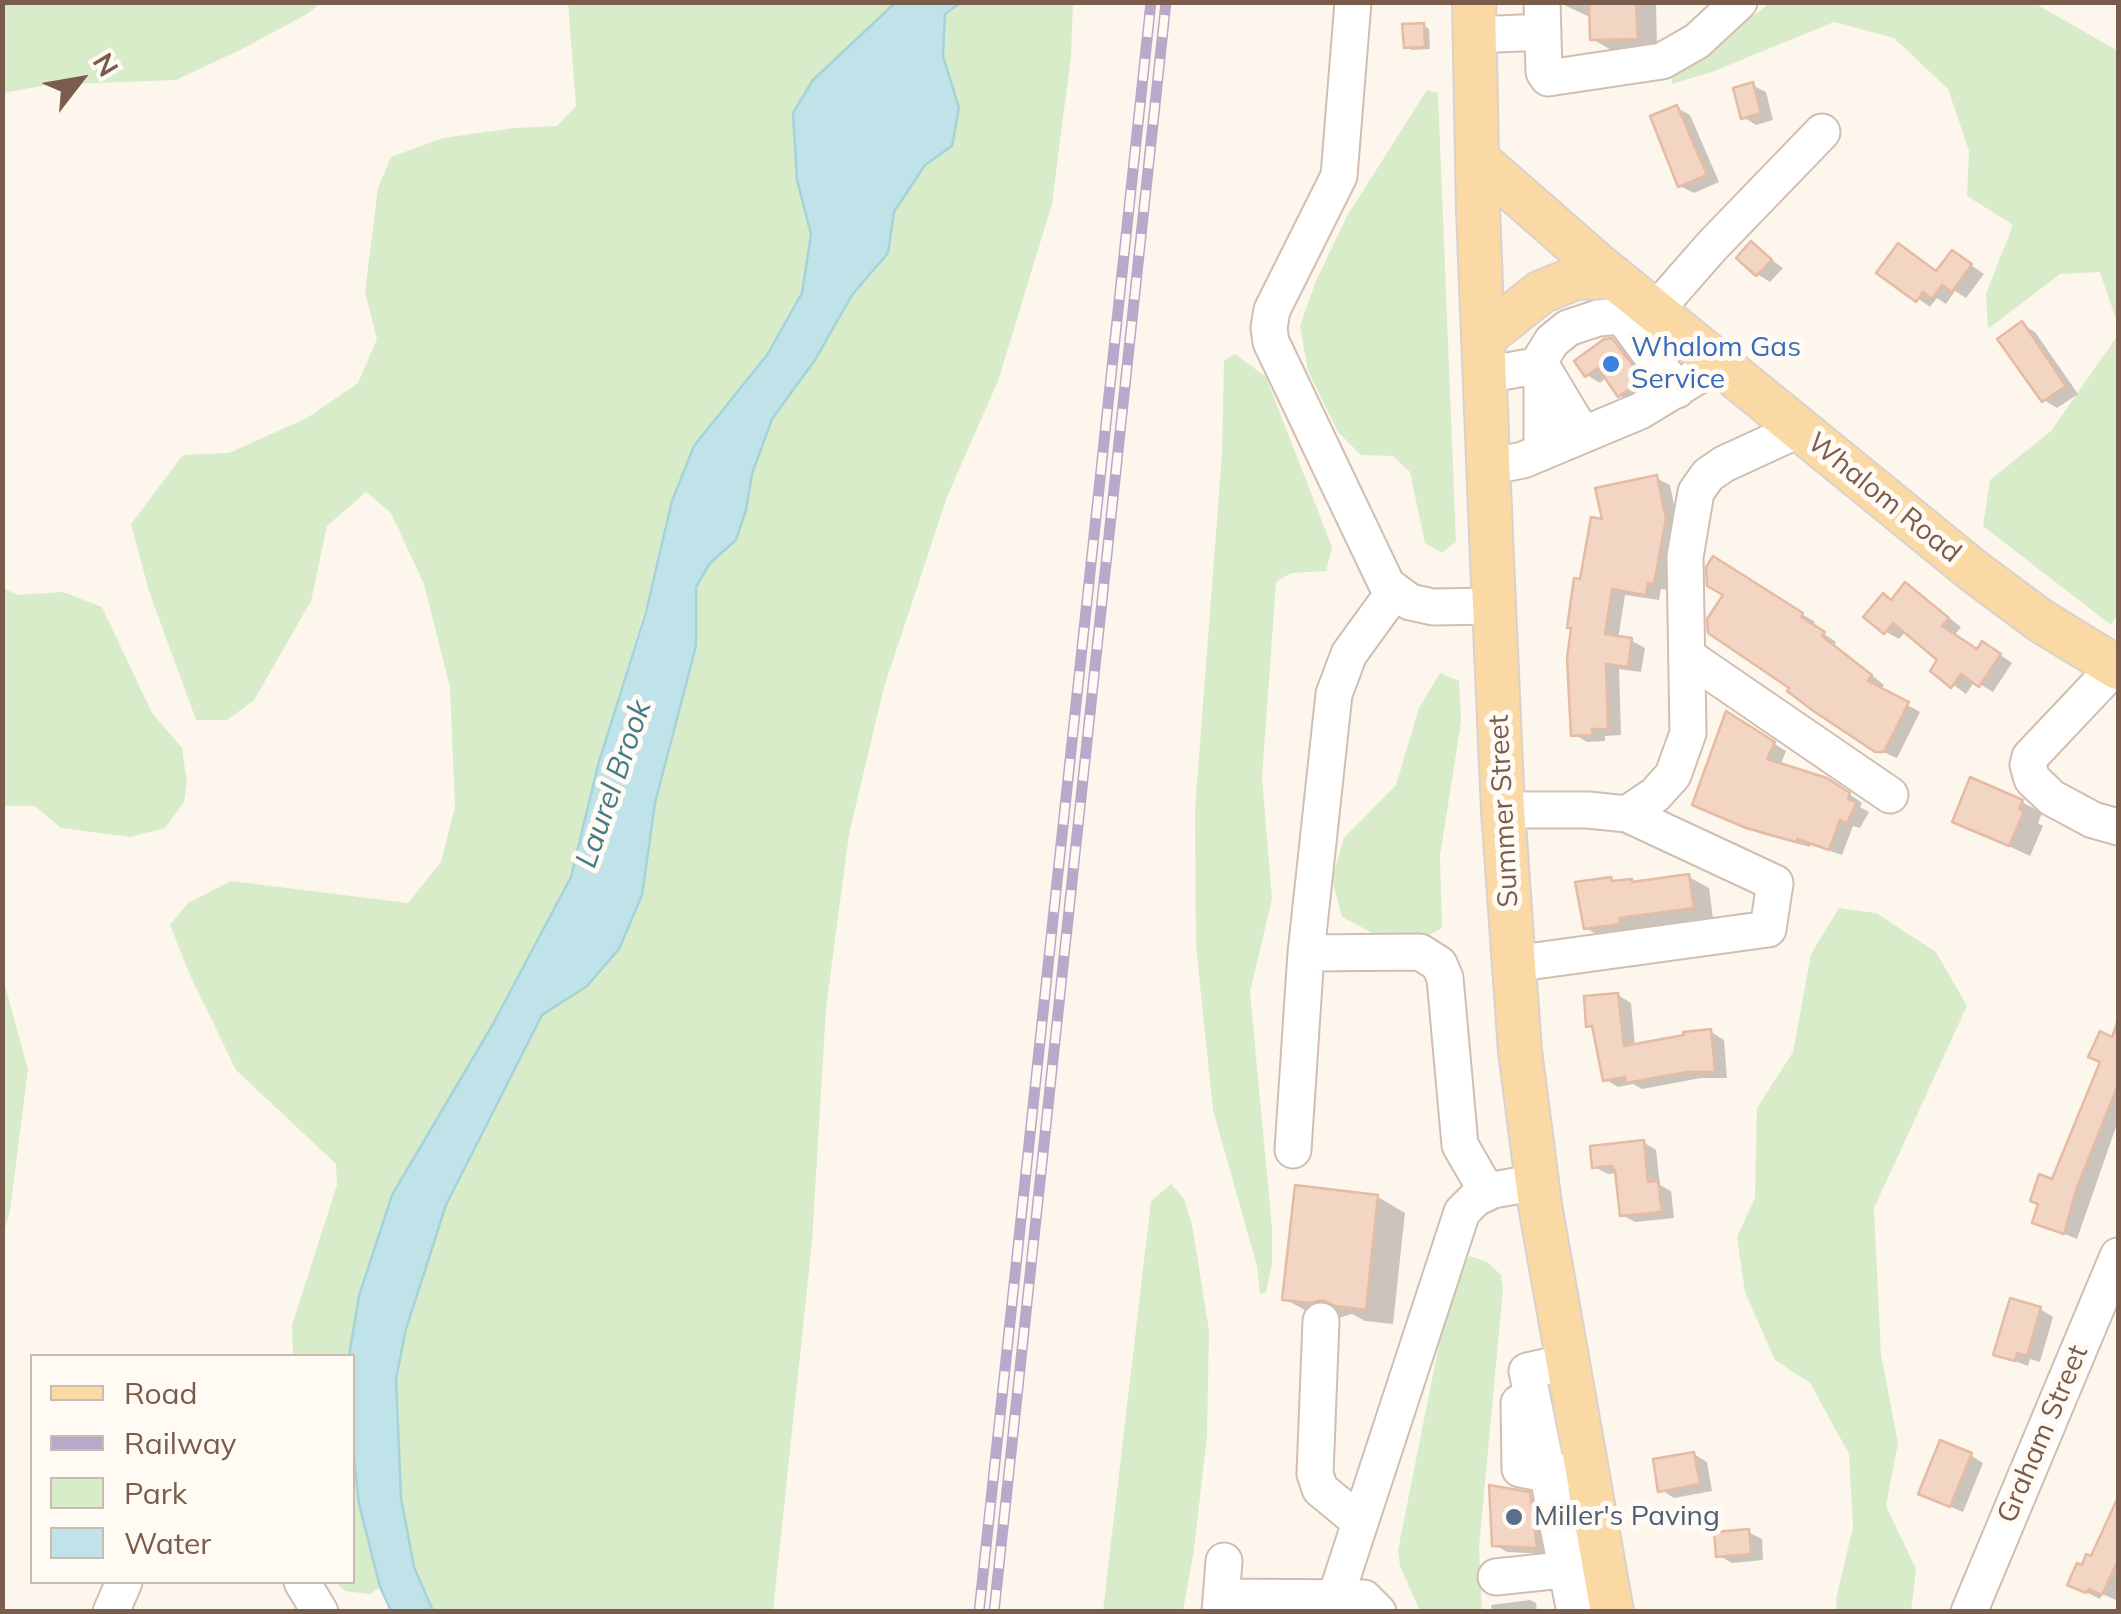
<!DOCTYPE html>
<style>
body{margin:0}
#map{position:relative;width:2121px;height:1614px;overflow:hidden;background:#fdf6ec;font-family:Mulish,sans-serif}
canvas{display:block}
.frame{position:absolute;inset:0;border:5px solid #7a5c4d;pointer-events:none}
.legend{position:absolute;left:30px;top:1354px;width:325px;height:230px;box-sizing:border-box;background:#fffaf3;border:2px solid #cabbb1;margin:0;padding:12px 18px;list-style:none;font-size:30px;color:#7a5c4d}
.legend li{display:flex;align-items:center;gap:20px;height:50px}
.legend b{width:50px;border:2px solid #cabbb1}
.north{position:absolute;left:30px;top:30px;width:100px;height:100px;-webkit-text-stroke:8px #fffaf3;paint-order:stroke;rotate:59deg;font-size:28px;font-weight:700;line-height:40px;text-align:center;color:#7a5c4d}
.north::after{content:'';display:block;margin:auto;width:35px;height:45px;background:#7a5c4d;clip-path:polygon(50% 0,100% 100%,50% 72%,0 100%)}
</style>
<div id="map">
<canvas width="2121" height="1614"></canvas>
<div class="frame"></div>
<ul class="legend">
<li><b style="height:12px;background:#fbd9a5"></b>Road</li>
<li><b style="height:12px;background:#b9a8c9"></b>Railway</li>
<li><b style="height:28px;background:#d8ecc9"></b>Park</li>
<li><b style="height:28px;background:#bfe3e8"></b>Water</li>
</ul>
<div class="north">N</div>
</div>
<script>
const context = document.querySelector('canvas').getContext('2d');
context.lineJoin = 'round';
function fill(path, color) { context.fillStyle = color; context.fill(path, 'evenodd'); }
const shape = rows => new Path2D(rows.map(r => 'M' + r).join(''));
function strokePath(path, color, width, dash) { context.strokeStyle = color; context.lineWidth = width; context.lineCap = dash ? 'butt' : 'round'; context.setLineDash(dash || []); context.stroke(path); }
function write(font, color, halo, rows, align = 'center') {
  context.font = font + ' Mulish,sans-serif'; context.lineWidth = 10; context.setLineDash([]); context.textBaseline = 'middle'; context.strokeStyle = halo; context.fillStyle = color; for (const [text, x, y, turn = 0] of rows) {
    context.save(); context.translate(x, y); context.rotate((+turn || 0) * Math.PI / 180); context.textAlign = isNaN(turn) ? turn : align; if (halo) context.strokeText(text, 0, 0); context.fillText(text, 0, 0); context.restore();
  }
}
fill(shape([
 [3,2,321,2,321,3,307,14,240,50,176,80,47,85,3,93],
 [568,3,895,3,813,80,797,180,811,234,802,293,767,355,694,447,598,765,571,877,493,1024,392,1195,359,1296,349,1356,293,1356,292,1325,337,1185,336,1164,236,1070,190,975,170,925,188,903,231,881,408,903,441,862,455,807,450,687,424,584,391,513,366,492,327,526,311,601,254,700,227,720,196,720,149,591,131,524,183,455,229,453,307,418,358,383,377,339,365,292,378,188,391,157,443,138,514,128,557,126,576,106],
 [960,3,1073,3,1071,56,1052,204,998,381,947,497,884,687,849,834,826,1008,812,1242,773,1611,433,1612,414,1567,401,1498,396,1379,406,1329,446,1205,542,1015,587,986,619,949,642,895,655,803,696,646,696,588,710,563,736,540,746,510,752,474,772,419,815,360,852,295,888,253,894,212,925,165,952,145,959,108,943,56,945,14],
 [1767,3,2034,3,2118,51,2118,325,2100,272,2060,274,1988,329,1986,294,2013,225,1967,196,1969,151,1948,89,1894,38,1834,22,1712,72,1672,84,1673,66,1714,44,1764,8],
 [1427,90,1438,93,1456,542,1442,553,1425,543,1410,472,1393,456,1361,455,1338,432,1308,371,1300,326,1315,283,1347,216],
 [2118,335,2118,614,2111,625,1983,526,1990,480,2051,431],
 [1235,354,1266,377,1332,547,1326,571,1291,573,1276,582,1262,777,1272,899,1250,992,1272,1228,1272,1263,1266,1292,1260,1294,1257,1266,1213,1110,1196,946,1195,809,1222,454,1224,361],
 [3,588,18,595,63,592,102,607,152,713,182,748,187,783,184,802,165,828,130,837,61,828,35,806,3,806],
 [1440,673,1459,681,1461,722,1440,856,1442,928,1424,938,1403,940,1376,935,1342,917,1332,879,1344,838,1396,785,1419,708],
 [1839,908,1876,913,1936,952,1967,1006,1874,1208,1881,1355,1898,1443,1886,1506,1916,1569,1911,1611,1837,1611,1836,1599,1853,1527,1849,1454,1810,1383,1775,1360,1745,1292,1737,1237,1755,1198,1757,1108,1793,1052,1811,954],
 [3,978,28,1070,10,1210,3,1236],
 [1171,1184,1184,1199,1192,1224,1209,1331,1207,1436,1194,1549,1183,1611,1103,1611,1151,1201],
 [1470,1256,1487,1262,1501,1275,1503,1289,1479,1548,1482,1611,1420,1611,1400,1566,1398,1550,1453,1274],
 [353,1450,359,1504,380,1587,370,1594,345,1591,336,1582,352,1582]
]), '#d8ecc9');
const water = shape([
 [895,3,960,3,945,14,943,56,959,108,952,146,925,165,894,212,888,253,852,295,815,360,772,419,752,474,746,510,736,540,710,563,696,587,696,646,655,803,642,895,619,949,587,986,542,1015,446,1205,406,1329,396,1379,401,1498,414,1567,433,1611,391,1611,380,1587,359,1504,353,1450,352,1356,349,1356,359,1296,392,1195,493,1024,571,877,598,765,646,612,672,501,694,446,767,355,802,293,811,234,797,180,793,113,813,80,895,3]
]);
fill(water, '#bfe3e8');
strokePath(water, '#a5d3da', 2.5);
fill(shape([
 [1565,2,1656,2,1657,49,1613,51,1592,39,1592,18,1566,6],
 [1423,25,1429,29,1430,49,1412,50,1406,46],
 [1752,85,1766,92,1773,120,1756,125,1743,117],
 [1677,108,1690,115,1719,182,1694,193,1680,186],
 [1751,245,1783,268,1770,282,1757,274],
 [1965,261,1984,274,1966,298,1955,291,1946,304,1937,298,1930,307,1880,272,1938,273],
 [2022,324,2035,332,2078,394,2057,408,2044,400],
 [1611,341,1625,349,1654,388,1633,403,1619,395,1607,377,1600,383,1587,375],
 [1656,478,1670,485,1679,528,1667,590,1661,589,1659,600,1625,595,1618,639,1632,641,1645,648,1641,672,1619,669,1621,735,1605,736,1605,741,1587,742,1574,734,1582,582,1605,522],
 [1714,560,1815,622,1812,626,1836,642,1834,645,1884,685,1880,690,1920,712,1897,758,1876,749,1726,595],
 [1918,593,1961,627,1954,636,1978,652,1996,652,2012,663,1993,692,1975,681,1966,694,1933,670,1941,659,1906,631,1899,639,1886,632,1893,602],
 [1728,715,1786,751,1780,766,1841,788,1862,803,1860,807,1869,812,1860,828,1853,826,1842,855,1810,844,1810,847,1762,834,1708,811],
 [2022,802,2042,813,2038,823,2043,826,2030,856,1955,821],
 [1689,877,1709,888,1713,919,1638,929,1639,935,1606,940,1586,928,1611,880,1617,883,1636,884],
 [1618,995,1631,1003,1635,1046,1711,1032,1724,1040,1727,1078,1701,1078,1642,1089,1633,1084,1618,1087,1605,1079,1595,1029,1589,1025],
 [2118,1015,2118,1121,2077,1239,2035,1222,2103,1063],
 [1643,1142,1656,1150,1660,1185,1671,1191,1674,1218,1635,1222,1622,1215,1618,1173,1608,1174,1594,1167],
 [1378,1197,1405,1213,1393,1324,1365,1321,1352,1314,1339,1318,1312,1314,1285,1299],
 [2040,1309,2053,1317,2040,1362,2030,1359,2028,1366,1996,1354],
 [1694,1454,1707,1462,1712,1491,1674,1498,1661,1490],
 [1970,1455,1983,1463,1963,1512,1934,1500],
 [1529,1495,1542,1503,1549,1554,1507,1552,1494,1544],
 [2107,1528,2118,1534,2116,1600,2102,1594,2100,1599,2084,1591,2083,1568,2092,1560],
 [1748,1532,1762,1539,1763,1560,1732,1563,1718,1555],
 [1530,1600,1536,1603,1537,1612,1492,1612,1491,1605]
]), '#0003');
const building = shape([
 [1589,2,1636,2,1638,39,1590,40,1589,2],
 [1424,23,1425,47,1404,48,1402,24,1424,23],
 [1753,82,1761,113,1741,119,1733,88,1753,82],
 [1677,105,1707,175,1678,187,1650,116,1677,105],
 [1751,241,1772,260,1756,276,1736,258,1751,241],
 [1898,243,1936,271,1952,250,1972,264,1952,292,1942,285,1932,299,1923,292,1916,302,1876,273,1898,243],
 [2022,321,2066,386,2042,402,1997,339,2022,321],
 [1612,338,1643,379,1618,397,1598,368,1585,377,1574,361,1604,339,1612,338],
 [1657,475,1666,519,1654,584,1648,583,1646,595,1612,589,1605,634,1632,638,1628,667,1606,664,1608,729,1592,729,1593,735,1571,736,1567,658,1571,628,1567,628,1574,578,1580,579,1591,517,1602,519,1595,488,1657,475],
 [1713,556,1803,613,1801,617,1825,632,1822,636,1872,675,1868,681,1909,702,1884,752,1875,752,1812,710,1787,691,1789,688,1708,633,1707,619,1723,595,1707,586,1706,567,1713,556],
 [1905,582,1949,618,1942,626,1977,649,1982,641,2001,654,1979,687,1961,674,1951,688,1930,671,1937,660,1893,623,1884,634,1863,617,1883,593,1891,600,1905,582],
 [1726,711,1775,742,1767,759,1827,778,1850,793,1848,799,1857,802,1847,823,1840,820,1829,850,1797,839,1796,842,1746,828,1692,805,1726,711],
 [1970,777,2023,800,2019,809,2024,812,2009,846,1952,822,1970,777],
 [1689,874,1694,908,1619,918,1620,924,1584,929,1575,882,1611,877,1612,881,1632,879,1632,882,1689,874],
 [1618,993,1624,1046,1684,1035,1683,1032,1711,1029,1715,1072,1687,1072,1626,1083,1625,1077,1603,1081,1592,1026,1586,1027,1584,996,1618,993],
 [2118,1023,2118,1085,2076,1190,2064,1234,2032,1223,2038,1204,2030,1201,2039,1174,2052,1179,2100,1062,2088,1057,2100,1031,2112,1037,2118,1023],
 [1644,1140,1648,1182,1658,1181,1662,1212,1620,1216,1615,1171,1612,1166,1592,1168,1590,1146,1644,1140],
 [1295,1185,1378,1195,1366,1310,1335,1306,1323,1300,1310,1303,1282,1300,1295,1185],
 [2010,1298,2041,1307,2027,1356,2017,1353,2015,1361,1993,1355,2010,1298],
 [1940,1440,1972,1453,1950,1507,1918,1494,1940,1440],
 [1694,1452,1700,1484,1658,1492,1653,1459,1694,1452],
 [1489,1485,1530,1492,1537,1548,1492,1546,1489,1485],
 [2118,1497,2118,1560,2102,1595,2089,1589,2086,1593,2067,1585,2077,1563,2082,1565,2086,1554,2091,1556,2118,1497],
 [1749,1529,1751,1554,1716,1557,1714,1532,1749,1529]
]);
fill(building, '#f3d5c3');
strokePath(building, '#e6bba3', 2.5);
const minor = shape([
 [1353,2,1339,176,1272,310,1269,328,1271,342,1387,585,1410,602,1433,607,1494,606],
 [1542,2,1544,72,1548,78,1662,61,1697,41,1739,2],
 [1474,35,1543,32],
 [1655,311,1712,246,1822,132],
 [1485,375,1541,365,1583,435],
 [1542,452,1542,357,1552,341,1568,328,1598,318,1622,316,1677,390],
 [1488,467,1523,460,1640,411,1696,377],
 [1687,656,1890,795],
 [2116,666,2030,757,2028,765,2032,779,2052,798,2093,820,2118,827],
 [1503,810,1588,810,1627,814,1775,883,1768,929,1513,964],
 [1627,814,1655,795,1673,775,1688,733,1685,557,1696,492,1708,475,1724,464,1800,429],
 [1306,953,1420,952,1439,964,1445,978,1460,1145,1487,1192],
 [1293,1150,1306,953,1334,694,1349,654,1394,592],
 [1321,1321,1315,1474,1320,1489,1360,1522],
 [1567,1362,1527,1371,1575,1612],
 [1519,1403,1520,1469,1547,1474,1566,1472],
 [1496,1577,1590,1567],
 [302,1582,320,1612],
 [1221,1597,1364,1598,1378,1612],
 [1335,1599,1462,1212,1476,1198,1493,1190,1538,1182],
 [111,1612,124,1582],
 [1220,1612,1224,1561],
 [1969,1612,2118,1256]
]);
const major = shape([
 [1474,2,1478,210,1492,559,1503,810,1520,1051,1540,1205,1612,1612],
 [1477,159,1597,264,1975,572,2041,621,2118,668],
 [1483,338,1541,292,1576,278,1613,277]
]);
strokePath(minor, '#d1beb0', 39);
strokePath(major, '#dad1cd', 46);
strokePath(minor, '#fff', 35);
strokePath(major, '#fbd9a5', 42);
const rail = shape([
 [979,1612,1151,2],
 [994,1612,1166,2]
]);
strokePath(rail, '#b9a8c9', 11);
strokePath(rail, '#fffaf3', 8, [22]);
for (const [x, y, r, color] of [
 [1611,364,10,"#3f7fe0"],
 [1514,1517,10,"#5c6f8a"]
]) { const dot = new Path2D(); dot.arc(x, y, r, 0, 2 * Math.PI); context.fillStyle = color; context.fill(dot); strokePath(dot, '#fffaf3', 4); }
write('28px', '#366cbe', '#fffaf3', [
 ["Whalom Gas",1631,348],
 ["Service",1631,380]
], 'left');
write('28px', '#7a5c4d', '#fffaf3', [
 ["Whalom Road",1884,498,39],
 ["Summer Street",1504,811,-93],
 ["Graham Street",2043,1434,-67]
]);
write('28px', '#4e5e75', '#fffaf3', [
 ["Miller's Paving",1534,1517]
], 'left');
write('italic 30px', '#437c86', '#fffaf3', [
 ["Laurel Brook",614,784,-71]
]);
</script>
